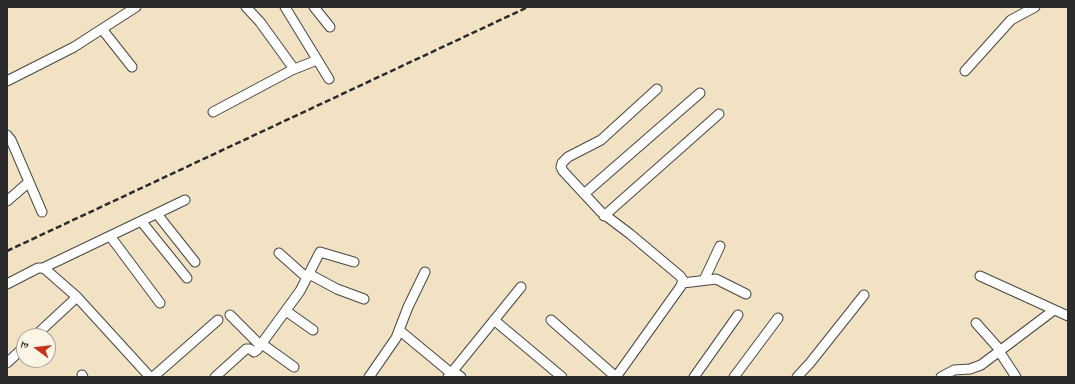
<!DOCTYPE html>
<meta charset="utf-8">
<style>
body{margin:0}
#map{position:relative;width:1075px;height:384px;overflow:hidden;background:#f1e2c4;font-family:"Libre Bodoni","Noto Serif Devanagari",serif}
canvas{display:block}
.frame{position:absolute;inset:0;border:8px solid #2b2b2b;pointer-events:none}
.north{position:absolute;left:16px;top:328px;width:40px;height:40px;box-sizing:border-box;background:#fcf5e5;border:1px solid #a8a49b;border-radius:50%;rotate:285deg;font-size:11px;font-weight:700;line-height:16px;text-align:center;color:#2b2b2b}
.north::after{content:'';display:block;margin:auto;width:14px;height:18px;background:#c8321e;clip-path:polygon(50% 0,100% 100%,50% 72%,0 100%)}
</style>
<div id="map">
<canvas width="1075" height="384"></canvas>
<div class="frame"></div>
<div class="north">उ</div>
</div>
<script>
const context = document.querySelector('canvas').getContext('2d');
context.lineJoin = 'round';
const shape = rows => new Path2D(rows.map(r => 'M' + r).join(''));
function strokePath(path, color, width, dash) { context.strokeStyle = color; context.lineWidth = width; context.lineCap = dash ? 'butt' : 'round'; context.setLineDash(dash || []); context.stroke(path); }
const minor = shape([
 [246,7,260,22,294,69],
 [285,7,329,79],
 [314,7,330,27],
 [102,29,132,67],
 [965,71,1011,20,1035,7],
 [7,81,74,47,136,7],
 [213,112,292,70,317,60],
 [7,135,11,140,42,212],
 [584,194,700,93],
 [7,201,29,182],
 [157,214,195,262],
 [604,216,719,114],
 [141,221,187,278],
 [110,236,160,303],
 [279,253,307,278],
 [43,268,185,200],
 [309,274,337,289,364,299],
 [980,276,1068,316],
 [704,280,720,246],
 [683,283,716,279,746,294],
 [7,284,38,268,41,268,45,269,77,297,150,377],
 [286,311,313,330],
 [230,315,260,345],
 [494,320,562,377],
 [551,320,616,377],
 [976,323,1000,350],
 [399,330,451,373],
 [35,336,77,297],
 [262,344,294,367],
 [999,351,1016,377],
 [7,363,24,347],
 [453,371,461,377],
 [82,375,83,377],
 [153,377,218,320],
 [215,377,246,349,250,349,254,352,257,350,300,291,320,252,354,262],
 [369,377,396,338,408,307,425,272],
 [448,377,521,287],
 [616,377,681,286,683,280,680,276,630,234,601,212,563,171,561,167,562,163,568,157,601,140,657,89],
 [694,377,738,315],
 [734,377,778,318],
 [797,377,810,363,864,295],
 [941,377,954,370,970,369,981,365,1054,310]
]);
strokePath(minor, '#494642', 11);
strokePath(minor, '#fff', 9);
strokePath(shape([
 [7,251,528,7]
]), '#2b2b2b', 2.5, [6, 3]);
</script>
